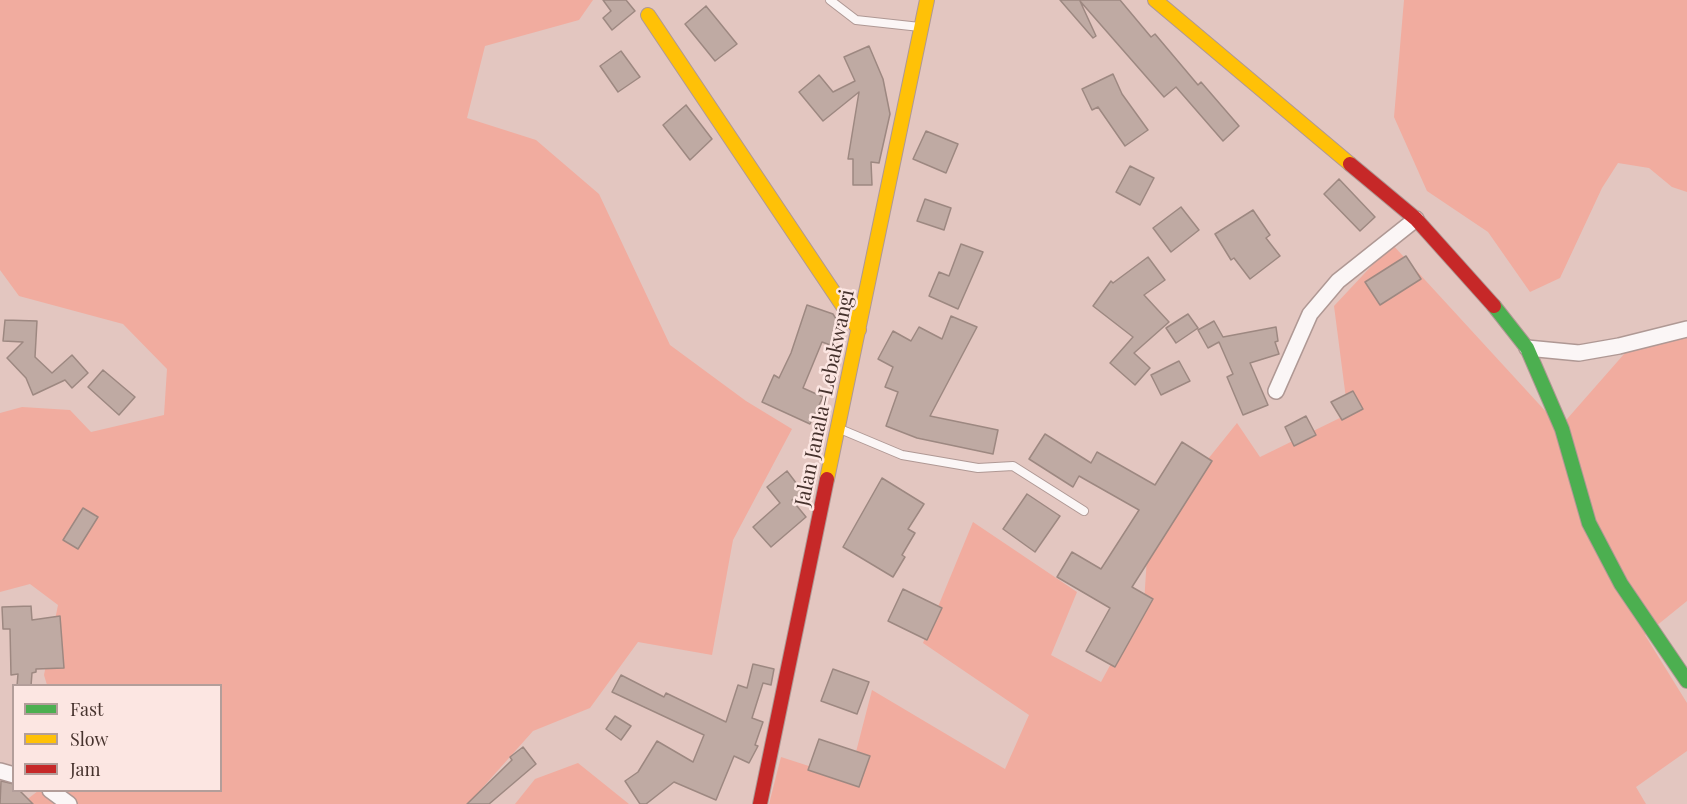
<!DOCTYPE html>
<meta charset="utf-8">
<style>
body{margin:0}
#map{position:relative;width:1687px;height:804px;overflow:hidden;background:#e3c6c0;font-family:"Playfair Display",serif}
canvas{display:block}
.legend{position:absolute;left:12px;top:684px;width:210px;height:108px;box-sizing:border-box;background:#fce6e2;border:2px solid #b39e9a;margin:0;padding:8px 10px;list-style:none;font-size:18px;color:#46322d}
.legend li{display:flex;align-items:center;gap:12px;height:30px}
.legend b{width:30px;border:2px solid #b39e9a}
</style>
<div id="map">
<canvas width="1687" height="804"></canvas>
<ul class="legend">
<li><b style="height:8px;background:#4caf50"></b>Fast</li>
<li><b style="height:8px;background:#ffc107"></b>Slow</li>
<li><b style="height:8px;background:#c62828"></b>Jam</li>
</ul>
</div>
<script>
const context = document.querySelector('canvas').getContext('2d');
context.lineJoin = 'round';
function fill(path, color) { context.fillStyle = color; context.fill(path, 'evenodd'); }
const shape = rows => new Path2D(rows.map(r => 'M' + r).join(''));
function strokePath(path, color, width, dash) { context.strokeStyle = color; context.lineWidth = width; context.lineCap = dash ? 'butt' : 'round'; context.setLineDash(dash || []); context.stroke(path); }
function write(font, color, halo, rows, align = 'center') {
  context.font = font + ' "Playfair Display",serif'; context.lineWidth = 5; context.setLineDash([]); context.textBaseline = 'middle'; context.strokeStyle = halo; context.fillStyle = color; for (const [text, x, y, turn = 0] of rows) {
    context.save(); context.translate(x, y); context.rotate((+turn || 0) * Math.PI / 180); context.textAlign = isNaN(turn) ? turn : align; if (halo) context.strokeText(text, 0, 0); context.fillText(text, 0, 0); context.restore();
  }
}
fill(shape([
 [0,0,593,0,579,20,485,46,467,118,536,140,599,194,670,345,746,401,792,429,733,540,712,655,638,642,590,708,533,731,468,804,21,804,38,791,220,790,220,686,47,685,44,675,58,605,30,584,0,592,0,413,22,407,70,410,91,432,164,415,167,369,123,324,19,296,0,270],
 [1404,0,1687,0,1687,192,1672,187,1649,168,1618,163,1602,188,1560,278,1530,292,1488,232,1427,191,1394,117],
 [1392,244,1560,427,1639,337,1687,331,1687,601,1645,635,1687,703,1687,751,1636,787,1646,804,769,804,781,757,849,779,872,690,1005,769,1029,715,923,643,973,522,1077,592,1051,655,1101,682,1144,603,1148,542,1208,459,1237,423,1260,457,1348,414,1334,306],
 [578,763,629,804,515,804,535,779]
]), '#f1ac9f');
const building = shape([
 [603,0,626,0,635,11,612,30,603,18,611,11,603,0],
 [1060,0,1120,0,1151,37,1155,34,1198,85,1201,82,1239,126,1223,141,1176,87,1164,97,1080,1,1096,36,1093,38,1060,0],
 [706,6,737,44,715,61,685,24,706,6],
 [869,46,883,79,890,114,879,163,871,162,872,185,853,185,853,159,848,159,859,92,823,121,799,92,819,75,833,92,855,81,844,57,869,46],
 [621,51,640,77,618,92,600,66,621,51],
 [1113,74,1122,94,1148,130,1125,146,1098,107,1092,110,1082,89,1113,74],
 [686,105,712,139,690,160,663,125,686,105],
 [926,131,958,144,946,173,913,159,926,131],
 [1130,166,1154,178,1140,205,1116,192,1130,166],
 [1339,179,1375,217,1360,231,1324,194,1339,179],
 [925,199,951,208,944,230,917,221,925,199],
 [1181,207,1199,230,1171,252,1153,228,1181,207],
 [1253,210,1270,235,1266,238,1280,256,1250,279,1234,258,1231,260,1215,234,1253,210],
 [961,244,983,252,958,309,929,296,939,272,949,276,961,244],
 [1406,256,1421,279,1380,305,1365,282,1406,256],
 [1148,257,1165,280,1144,295,1169,322,1134,353,1150,368,1135,385,1110,363,1133,337,1093,306,1111,281,1113,283,1148,257],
 [807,305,833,314,840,325,833,346,822,342,803,388,823,397,810,424,762,402,774,375,779,378,791,353,807,305],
 [1188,314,1198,328,1176,343,1166,328,1188,314],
 [951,316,977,327,930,416,998,430,993,454,917,438,886,426,898,392,885,387,893,367,878,359,893,331,911,341,919,327,942,339,951,316],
 [5,320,37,321,35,357,52,373,72,355,88,373,72,388,65,380,33,395,26,378,7,358,23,342,3,341,5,320],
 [1214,321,1223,337,1276,327,1278,341,1275,342,1279,354,1250,363,1268,405,1243,415,1227,377,1233,374,1219,342,1208,348,1198,330,1214,321],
 [1179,361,1190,381,1161,395,1151,375,1179,361],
 [103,370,135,397,119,415,88,387,103,370],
 [1353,391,1363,409,1342,420,1331,402,1353,391],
 [1306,416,1316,435,1294,446,1285,427,1306,416],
 [1045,434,1091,463,1097,452,1155,485,1182,442,1212,461,1132,587,1153,599,1115,667,1086,651,1110,608,1057,577,1072,552,1101,569,1139,510,1079,476,1073,487,1029,459,1045,434],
 [787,471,803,492,792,500,806,517,771,547,753,527,780,503,767,487,787,471],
 [882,478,924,504,908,529,915,533,902,555,905,557,893,577,843,547,882,478],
 [1027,494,1060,516,1035,552,1003,529,1027,494],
 [83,508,98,517,78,549,63,540,83,508],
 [903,589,942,608,927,640,888,621,903,589],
 [31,606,32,620,60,616,64,668,36,669,36,672,32,673,31,686,17,686,18,674,11,675,10,629,3,629,2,607,31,606],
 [753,664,774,669,771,685,763,683,752,718,763,722,755,745,758,746,749,763,734,756,716,800,674,782,646,804,640,804,625,781,638,772,657,741,693,762,704,735,612,692,621,675,664,697,666,693,726,722,738,685,747,688,753,664],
 [833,669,869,682,857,714,821,701,833,669],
 [615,716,631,726,621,740,606,729,615,716],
 [819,739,870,756,859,787,808,770,819,739],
 [523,747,536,764,489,804,467,804,512,760,510,757,523,747],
 [1,781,14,784,14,790,19,790,33,804,0,804,1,781]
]);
fill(building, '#bfaaa3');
strokePath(building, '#9d8881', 1.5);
const lane = shape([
 [830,0,856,20,920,27],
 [840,429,902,455,978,468,1013,466,1084,511]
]);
const street = shape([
 [1527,348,1579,353,1619,346,1687,329],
 [1276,391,1310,314,1338,281,1416,219],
 [0,771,14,775],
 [50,790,69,804]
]);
const fast = shape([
 [1494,306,1527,348,1562,429,1589,523,1621,584,1687,681]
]);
const slow = shape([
 [1155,0,1350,164],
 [648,15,859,330],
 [827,479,927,0]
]);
const jam = shape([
 [1350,164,1416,219,1494,306],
 [760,804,827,479]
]);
strokePath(lane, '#af9894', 10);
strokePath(street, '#af9894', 18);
strokePath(fast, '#af9894', 16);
strokePath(slow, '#af9894', 16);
strokePath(jam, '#af9894', 16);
strokePath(lane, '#fbf6f6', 8);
strokePath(street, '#fbf6f6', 15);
strokePath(fast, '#4caf50', 14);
strokePath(slow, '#ffc107', 14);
strokePath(jam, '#c62828', 14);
write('20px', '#46322d', '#fce6e2', [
 ["Jalan Janala–Lebakwangi",825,398,-78]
]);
</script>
